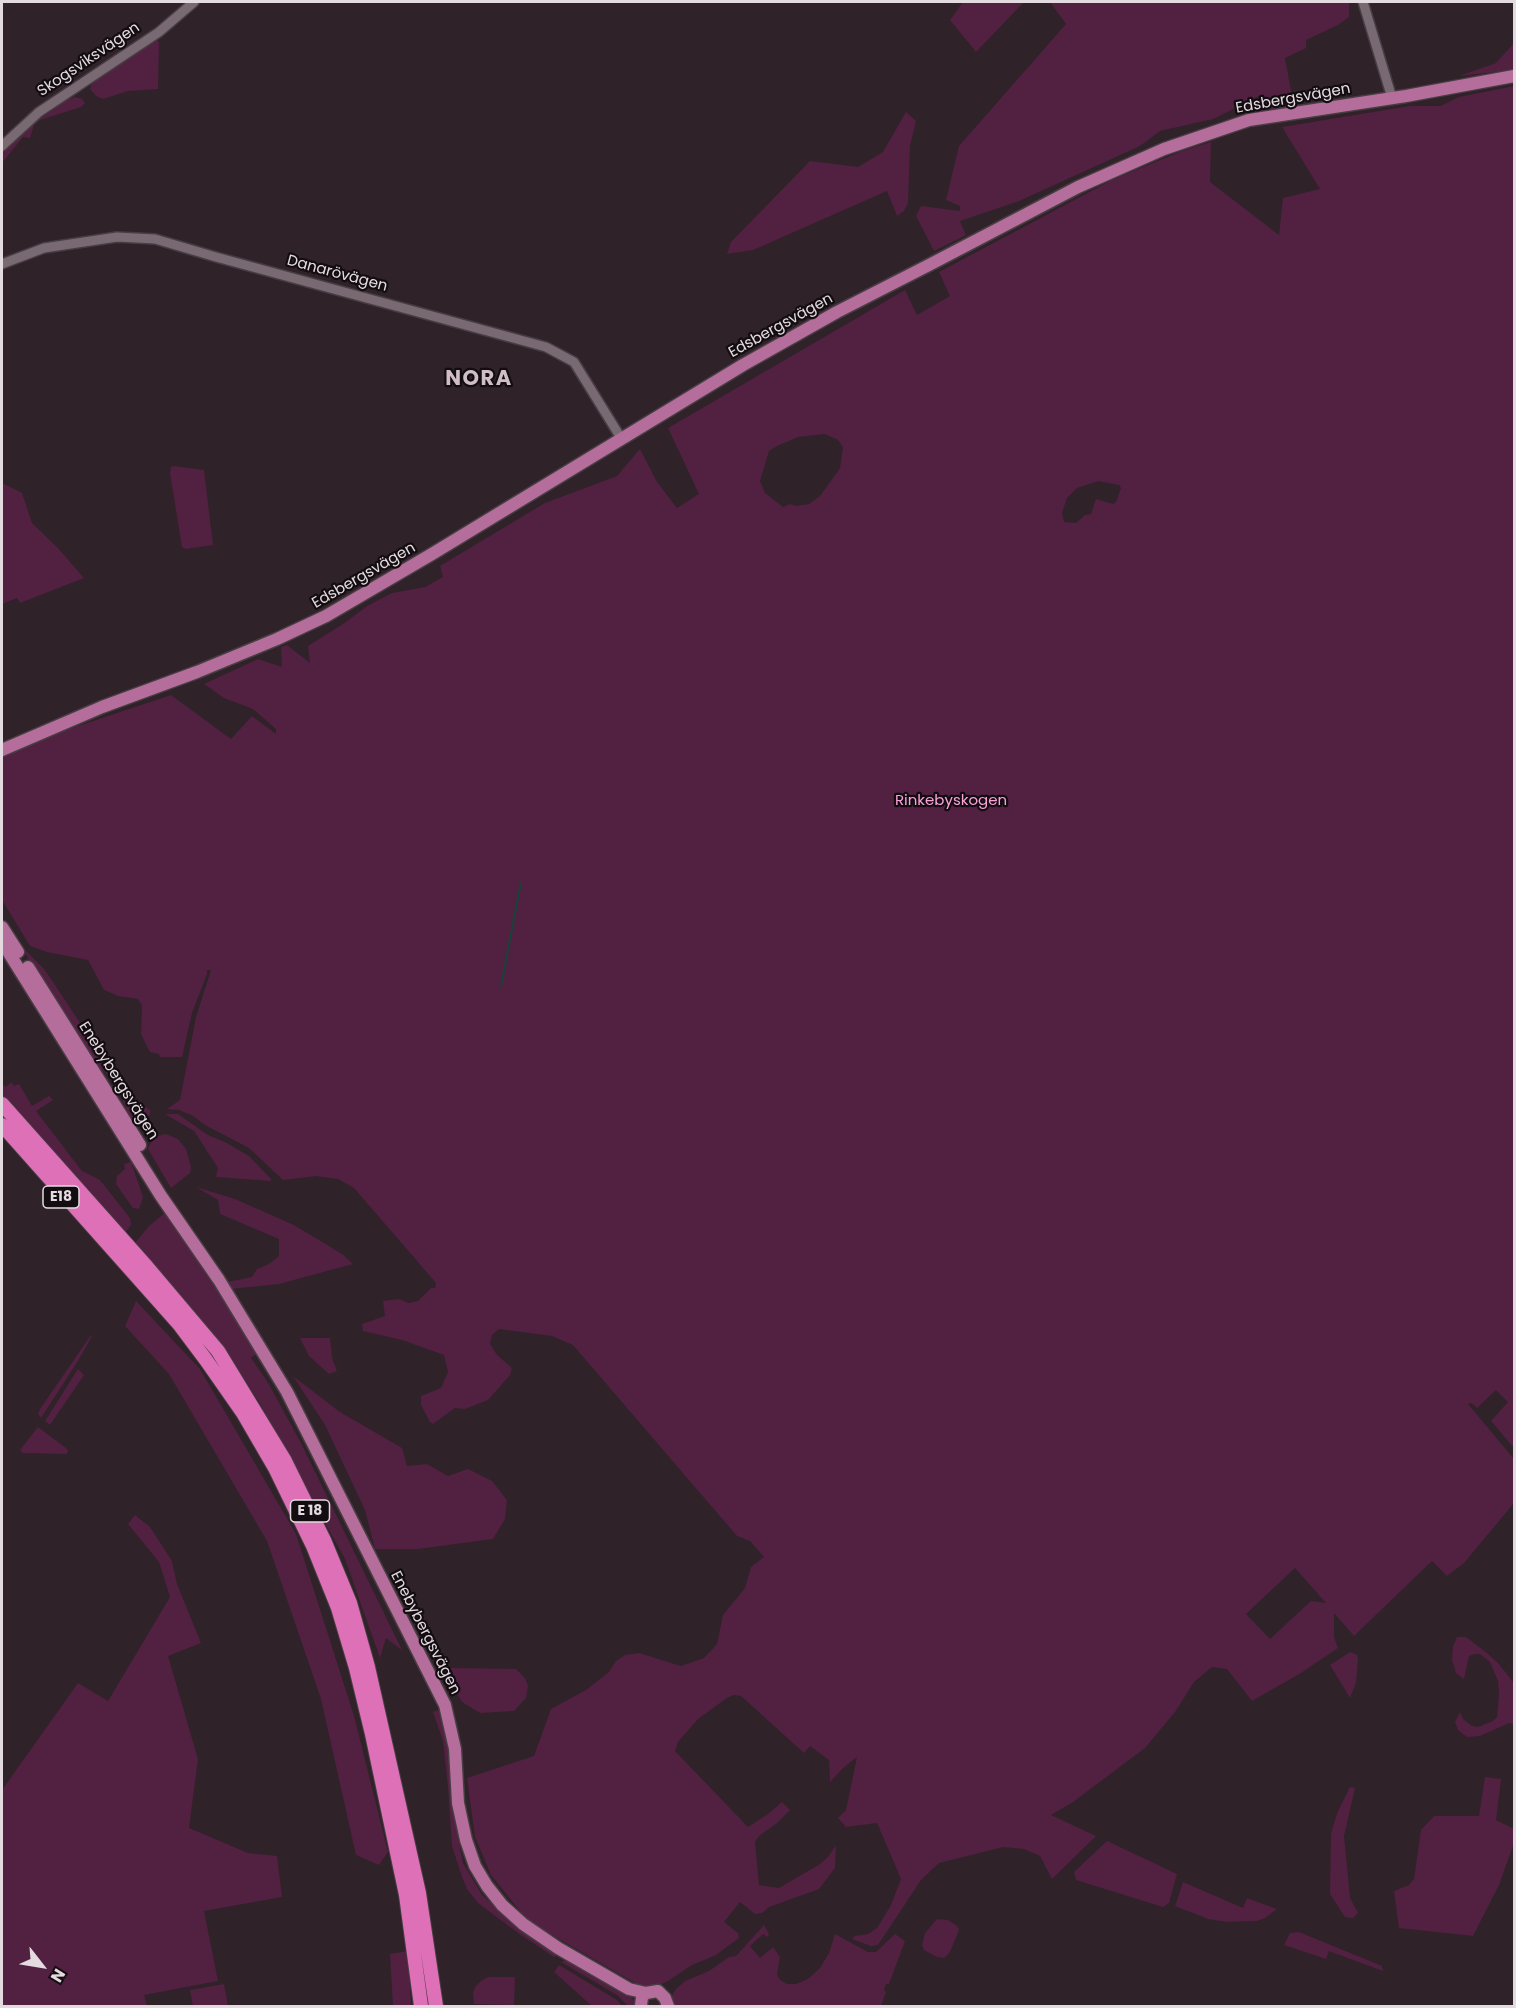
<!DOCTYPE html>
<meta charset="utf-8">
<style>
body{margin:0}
#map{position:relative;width:1516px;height:2008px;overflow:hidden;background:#2f2229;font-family:Poppins,sans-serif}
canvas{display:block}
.frame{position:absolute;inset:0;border:3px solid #e4dbe0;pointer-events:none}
.north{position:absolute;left:12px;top:1936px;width:60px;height:60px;-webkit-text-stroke:4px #130d11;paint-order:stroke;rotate:121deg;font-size:16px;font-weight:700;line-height:24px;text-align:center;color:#e4dbe0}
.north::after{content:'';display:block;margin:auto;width:21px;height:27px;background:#e4dbe0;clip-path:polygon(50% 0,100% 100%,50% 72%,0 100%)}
</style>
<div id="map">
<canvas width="1516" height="2008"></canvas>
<div class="frame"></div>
<div class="north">N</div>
</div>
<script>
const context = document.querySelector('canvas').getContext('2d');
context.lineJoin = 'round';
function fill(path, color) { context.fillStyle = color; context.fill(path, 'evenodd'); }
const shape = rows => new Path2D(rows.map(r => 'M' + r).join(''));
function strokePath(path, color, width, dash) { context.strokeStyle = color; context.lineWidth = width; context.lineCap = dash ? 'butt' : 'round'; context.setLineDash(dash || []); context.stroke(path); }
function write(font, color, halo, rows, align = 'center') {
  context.font = font + ' Poppins,sans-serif'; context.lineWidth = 4.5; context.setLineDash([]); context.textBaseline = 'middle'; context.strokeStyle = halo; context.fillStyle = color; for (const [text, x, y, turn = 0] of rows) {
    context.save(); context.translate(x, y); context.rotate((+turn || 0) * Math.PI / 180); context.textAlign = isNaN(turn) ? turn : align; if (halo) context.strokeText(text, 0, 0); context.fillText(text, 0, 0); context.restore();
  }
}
fill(shape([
 [963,2,1024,2,976,52,950,20],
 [1050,2,1078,2,1080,3,1088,2,1349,2,1349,17,1338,25,1306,40,1306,48,1285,58,1294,107,1260,113,1259,96,1213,119,1160,131,1140,146,1019,201,960,221,966,235,934,251,916,216,921,206,960,211,960,206,946,200,959,146,1066,24],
 [154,39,159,42,158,89,128,91,103,99,96,96,90,89,92,83],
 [1514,43,1514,70,1459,76,1496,63],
 [1514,86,1514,1448,1491,1421,1508,1402,1496,1390,1477,1408,1471,1403,1468,1404,1514,1459,1513,1484,1514,1503,1464,1563,1447,1576,1432,1561,1354,1636,1334,1613,1334,1637,1338,1648,1301,1673,1252,1701,1227,1669,1212,1667,1194,1682,1175,1712,1145,1748,1073,1802,1051,1815,1096,1836,1052,1879,1040,1856,1024,1849,1003,1847,939,1863,921,1880,878,1945,871,1946,852,1939,855,1936,868,1934,877,1928,891,1905,901,1879,877,1823,846,1827,838,1818,846,1810,857,1757,843,1768,830,1782,829,1760,810,1746,804,1753,741,1696,734,1695,727,1698,698,1719,678,1742,675,1751,748,1827,768,1814,782,1802,790,1810,777,1823,759,1836,755,1842,759,1885,779,1888,820,1864,828,1857,836,1845,835,1868,819,1889,769,1907,762,1913,755,1914,740,1902,724,1922,738,1933,739,1938,716,1955,692,1965,668,1981,651,1989,637,1984,528,1921,491,1875,475,1837,467,1778,534,1756,551,1709,586,1690,609,1672,616,1661,625,1655,639,1653,681,1666,704,1658,717,1644,723,1615,745,1588,751,1567,764,1557,750,1541,737,1536,573,1345,552,1336,499,1329,492,1335,490,1344,497,1355,512,1368,510,1375,488,1400,465,1409,455,1408,433,1424,430,1422,421,1405,421,1396,441,1388,448,1372,444,1355,402,1340,363,1331,362,1324,385,1316,383,1301,399,1299,409,1303,418,1301,431,1288,435,1288,436,1283,354,1188,338,1179,316,1176,283,1180,249,1148,205,1125,193,1116,179,1110,167,1109,180,1100,196,1017,211,970,207,970,207,974,192,1013,182,1057,160,1057,159,1054,150,1052,141,1034,142,1006,138,999,118,996,104,990,88,960,47,952,30,946,2,900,2,758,9,753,69,729,171,695,231,739,252,716,276,734,276,729,253,709,224,698,204,684,258,659,282,667,281,647,287,645,310,663,308,646,343,624,367,606,392,593,425,587,443,577,440,566,545,503,617,476,640,449,657,482,677,508,699,494,668,428,905,290,917,315,950,296,939,272,1112,180,1182,151,1211,142,1210,182,1279,235,1283,198,1320,189,1282,127,1410,106,1441,106,1459,97],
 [825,434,838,440,843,447,840,468,820,496,809,504,796,506,790,504,783,507,765,493,760,481,769,451,777,446,798,437],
 [1098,481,1119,485,1121,488,1116,502,1113,504,1096,499,1091,514,1085,515,1076,523,1064,522,1062,513,1067,498,1077,488],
 [1295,1568,1326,1603,1311,1601,1270,1639,1246,1614],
 [75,97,82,99,85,103,81,107,40,120,34,125,30,138,23,137,2,163,2,154,26,129,67,100],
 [906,112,916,121,910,146,908,203,904,211,897,216,887,191,753,250,727,254,731,242,810,161,858,167,883,152],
 [174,466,204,470,213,545,186,549,182,547,170,473,171,467],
 [2,483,22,493,32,523,58,548,84,578,20,603,17,598,2,604],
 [22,947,44,969,55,985,123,1088,119,1091,117,1091,109,1076,96,1065,34,969],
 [12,1082,13,1086,19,1084,32,1106,49,1096,53,1100,36,1111,82,1171,100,1180,130,1218,131,1225,125,1233,2,1095,2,1083,5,1087],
 [125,1091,151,1111,149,1116,136,1124,133,1123,120,1095],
 [165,1114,178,1114,208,1135,227,1143,249,1156,271,1179,271,1181,216,1177,218,1168,194,1131],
 [166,1134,178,1139,186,1149,191,1167,190,1173,171,1188,148,1149,153,1137],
 [131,1162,143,1197,139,1209,133,1208,116,1184,117,1176,125,1169,124,1164],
 [196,1187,235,1199,294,1225,342,1254,353,1264,279,1284,230,1289,227,1282,252,1277,257,1269,269,1264,279,1256,279,1239,220,1214,218,1200],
 [167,1211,259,1352,251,1358,267,1381,301,1443,402,1650,386,1638,380,1658,345,1559,259,1402,229,1355,209,1330,134,1244,149,1226],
 [136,1301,200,1369,296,1534,354,1716,388,1852,379,1865,356,1855,321,1699,267,1541,169,1374,125,1326],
 [91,1335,92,1336,78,1361,41,1418,38,1414,40,1409],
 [300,1338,330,1338,332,1358,337,1371,329,1374,309,1356],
 [78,1369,84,1375,50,1425,45,1421],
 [293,1376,340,1412,402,1448,407,1466,427,1464,448,1476,468,1469,492,1481,507,1500,505,1519,493,1539,418,1549,375,1549,365,1510,325,1425],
 [38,1427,66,1448,68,1451,67,1454,23,1453,20,1450],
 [135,1515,150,1527,172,1561,177,1584,201,1643,168,1656,198,1759,189,1828,248,1853,277,1856,282,1897,204,1911,218,1981,144,1995,147,2006,2,2006,2,1790,78,1683,108,1701,170,1597,159,1562,128,1524],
 [1457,1637,1466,1637,1488,1654,1498,1663,1514,1683,1514,1724,1509,1723,1480,1736,1467,1737,1458,1730,1455,1722,1460,1712,1463,1719,1472,1726,1478,1727,1493,1721,1497,1717,1499,1694,1498,1681,1490,1662,1480,1654,1475,1654,1469,1656,1464,1679,1456,1673,1452,1660,1453,1646],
 [1350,1652,1357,1655,1358,1659,1356,1683,1350,1698,1330,1665],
 [451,1668,516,1669,525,1678,528,1686,526,1698,514,1711,480,1713,462,1702,453,1686],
 [438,1710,450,1751,459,1843,463,1863,482,1895,511,1920,554,1951,556,1956,554,1957,518,1933,478,1903,467,1889,462,1877,452,1846,448,1787,443,1741,433,1712],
 [1485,1777,1501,1779,1496,1820,1514,1829,1514,1843,1499,1885,1473,1936,1399,1928,1394,1891,1409,1885,1414,1879,1421,1830,1434,1816,1479,1816],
 [1350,1787,1355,1788,1344,1836,1350,1898,1358,1913,1353,1918,1345,1917,1330,1894,1331,1833,1338,1811],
 [1107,1841,1177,1874,1169,1903,1163,1907,1076,1880,1074,1872],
 [1183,1882,1243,1908,1247,1898,1277,1909,1265,1918,1257,1921,1227,1922,1208,1919,1175,1906],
 [937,1919,948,1920,957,1926,959,1930,950,1952,944,1958,937,1957,924,1950,922,1945,925,1933],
 [764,1925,769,1934,768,1936,767,1937,763,1934,750,1946,760,1958,773,1947,780,1957,777,1974,779,1979,787,1984,796,1984,808,1979,820,1968,829,1953,835,1934,868,1952,876,1952,895,1934,905,1941,889,1984,886,1984,884,1990,886,1992,881,2006,673,2006,671,1997,676,1989,685,1981,709,1971,729,1957,736,1956],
 [1299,1932,1382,1966,1383,1971,1329,1951,1326,1959,1284,1945,1290,1933],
 [408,1951,411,2006,393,2006,390,1954],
 [566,1960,570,1961,627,1992,636,2003,636,2006,628,2006,617,1995,561,1962],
 [559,1965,617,2000,622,2006,592,2006,554,1972],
 [488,1977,515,1977,514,2005,474,2004,473,1993,475,1987,481,1981],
 [224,1984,228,2006,193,2006,190,1990]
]), '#522041');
strokePath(shape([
 [501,986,521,882]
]), '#17433b', 2);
const minor = shape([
 [1363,2,1392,98],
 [2,146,39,112,159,32,194,2],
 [2,264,44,248,117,237,155,239,216,257,546,347,574,362,621,438]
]);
const major = shape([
 [2,750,102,707,197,672,277,639,326,616,432,554,743,365,837,312,929,265,1078,187,1164,149,1249,120,1406,96,1514,76],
 [2,927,18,952],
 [2,942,161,1196,219,1280,287,1392,445,1705,455,1749,458,1803,466,1840,475,1866,487,1886,502,1905,523,1924,558,1948,629,1989,646,1993,658,1991,665,1998,668,2006],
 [28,967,140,1145],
 [641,2006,642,1997,646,1993]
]);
const highway = shape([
 [2,1104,147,1267,218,1351,285,1461,324,1540,350,1603,368,1667,419,1893,436,2006],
 [2,1125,179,1324,206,1360,243,1413,275,1468,313,1546,338,1608,356,1668,372,1734,406,1895,421,2006]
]);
strokePath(minor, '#483d43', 12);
strokePath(major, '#483d43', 15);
strokePath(highway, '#483d43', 16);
strokePath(minor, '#796972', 9);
strokePath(major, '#b56d9b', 12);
strokePath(highway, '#dd70b7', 14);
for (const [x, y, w] of [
 [61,1197,36],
 [310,1511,39]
]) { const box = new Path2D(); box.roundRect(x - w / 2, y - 11, w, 22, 4.5); context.fillStyle = '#130d11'; context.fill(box); strokePath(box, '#e4dbe0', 1.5); }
write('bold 14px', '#e4dbe0', null, [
 ["E18",61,1197],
 ["E 18",310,1511]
]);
write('15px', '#e4dbe0', '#130d11', [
 ["Skogsviksvägen",89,60,-34],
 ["Edsbergsvägen",1293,99,-10],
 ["Danarövägen",337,274,15],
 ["Edsbergsvägen",781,326,-29],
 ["Edsbergsvägen",364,576,-30],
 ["Enebybergsvägen",118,1081,58],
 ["Enebybergsvägen",425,1633,63]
]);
write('15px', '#fba2d9', '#130d11', [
 ["Rinkebyskogen",951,801]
]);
context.letterSpacing = '1.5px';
write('bold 21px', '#cfbdc7', '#130d11', [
 ["NORA",479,380]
]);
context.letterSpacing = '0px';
</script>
